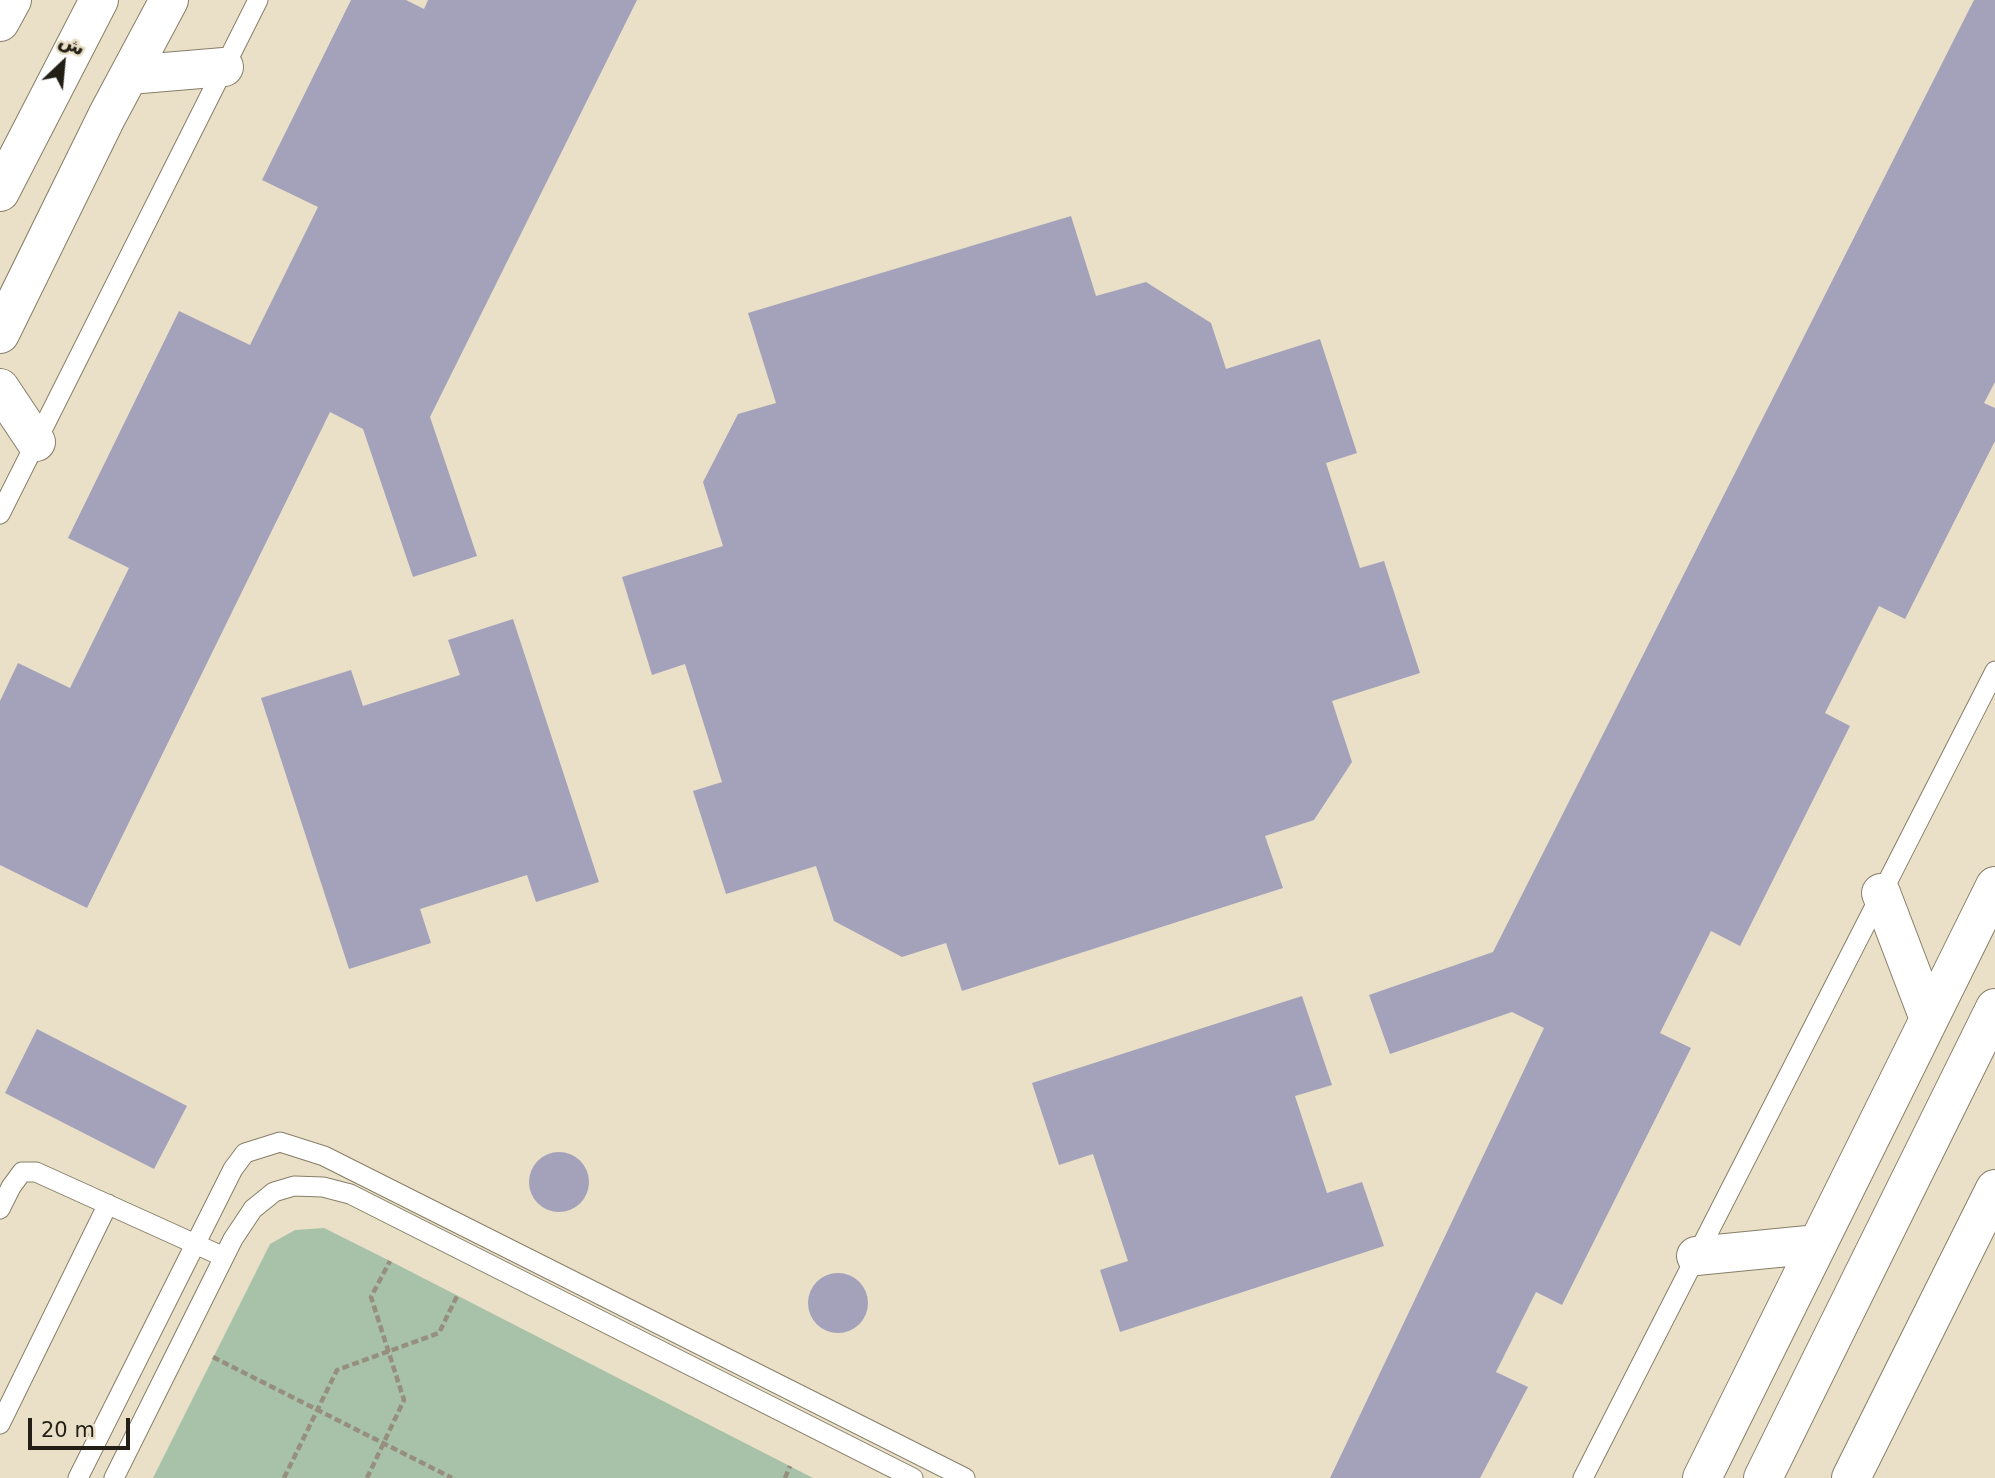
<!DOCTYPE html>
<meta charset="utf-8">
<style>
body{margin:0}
#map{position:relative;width:1995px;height:1478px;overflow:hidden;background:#eae0c8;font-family:"DejaVu Sans",Cairo,sans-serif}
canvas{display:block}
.north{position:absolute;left:28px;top:28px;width:70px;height:70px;-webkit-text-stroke:5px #eae0c8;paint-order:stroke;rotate:26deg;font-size:19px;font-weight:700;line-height:28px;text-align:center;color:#231f16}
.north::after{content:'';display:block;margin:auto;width:24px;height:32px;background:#231f16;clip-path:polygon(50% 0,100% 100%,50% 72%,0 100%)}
.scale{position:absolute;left:28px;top:1418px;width:102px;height:32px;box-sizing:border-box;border:4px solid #231f16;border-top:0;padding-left:9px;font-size:21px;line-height:24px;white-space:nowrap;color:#231f16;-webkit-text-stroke:5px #eae0c8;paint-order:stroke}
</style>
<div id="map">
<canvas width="1995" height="1478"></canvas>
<div class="north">ش</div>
<div class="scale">20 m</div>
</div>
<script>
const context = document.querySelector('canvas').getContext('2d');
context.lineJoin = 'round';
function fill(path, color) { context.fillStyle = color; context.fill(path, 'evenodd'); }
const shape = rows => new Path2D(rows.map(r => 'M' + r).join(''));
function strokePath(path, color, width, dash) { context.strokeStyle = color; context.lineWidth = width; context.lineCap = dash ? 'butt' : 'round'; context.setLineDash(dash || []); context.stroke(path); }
fill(shape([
 [324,1228,390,1261,813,1478,153,1478,270,1244,295,1230]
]), '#a7c2a9');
fill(shape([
 [351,0,406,0,424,9,428,0,637,0,430,417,477,556,413,577,363,429,330,412,87,908,0,865,0,701,18,663,70,688,129,568,68,538,179,311,250,345,318,207,262,180],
 [1974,0,1995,0,1995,382,1984,403,1995,408,1995,441,1905,619,1879,606,1825,713,1850,726,1740,946,1711,931,1660,1033,1691,1048,1562,1305,1536,1292,1496,1372,1528,1387,1480,1478,1330,1478,1544,1028,1512,1012,1390,1054,1369,995,1493,952],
 [1071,216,1096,296,1146,282,1211,323,1226,369,1320,339,1357,453,1326,463,1360,568,1384,561,1420,673,1332,701,1352,762,1314,820,1265,836,1283,888,962,991,946,943,902,957,834,921,816,866,726,894,693,791,722,782,685,664,652,675,622,577,723,546,703,482,738,414,776,403,748,313],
 [513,619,599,882,536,902,527,875,420,909,431,943,349,969,261,698,351,670,363,706,460,675,448,640],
 [1302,996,1332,1085,1295,1096,1327,1193,1362,1182,1384,1246,1120,1332,1100,1270,1128,1261,1093,1154,1059,1165,1032,1083],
 [37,1029,187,1106,154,1169,5,1093],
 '529 1182a30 30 0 1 1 60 0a30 30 0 1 1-60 0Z',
 '808 1303a30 30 0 1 1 60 0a30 30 0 1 1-60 0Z'
]), '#a3a2ba');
const service = shape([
 [0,514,258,0],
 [0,1209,11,1187,22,1172,36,1172,224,1257],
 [0,1424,108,1204],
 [78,1478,233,1169,245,1153,280,1142,324,1156,965,1478],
 [114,1478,233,1239,253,1209,274,1192,294,1186,323,1187,350,1194,913,1478],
 [1583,1478,1995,671]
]);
const minor = shape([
 [129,75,224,67],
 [0,334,107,116,169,0],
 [0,388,36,442],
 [1881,893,1929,1019],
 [1696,1256,1818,1244],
 [1702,1478,1995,886]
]);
const tertiary = shape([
 [0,22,12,0],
 [0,192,99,0],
 [1763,1478,1995,1008],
 [1851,1478,1995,1189]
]);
strokePath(service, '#877e68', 21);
strokePath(minor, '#877e68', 40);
strokePath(tertiary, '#877e68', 40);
strokePath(shape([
 [213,1357,452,1478],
 [284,1478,337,1370,439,1333,457,1296],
 [367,1478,404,1400,371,1297,390,1261],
 [785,1478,790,1466]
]), '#978f7e', 4.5, [7, 3.5]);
strokePath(service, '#fff', 19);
strokePath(minor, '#fff', 38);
strokePath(tertiary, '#fff', 38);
</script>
